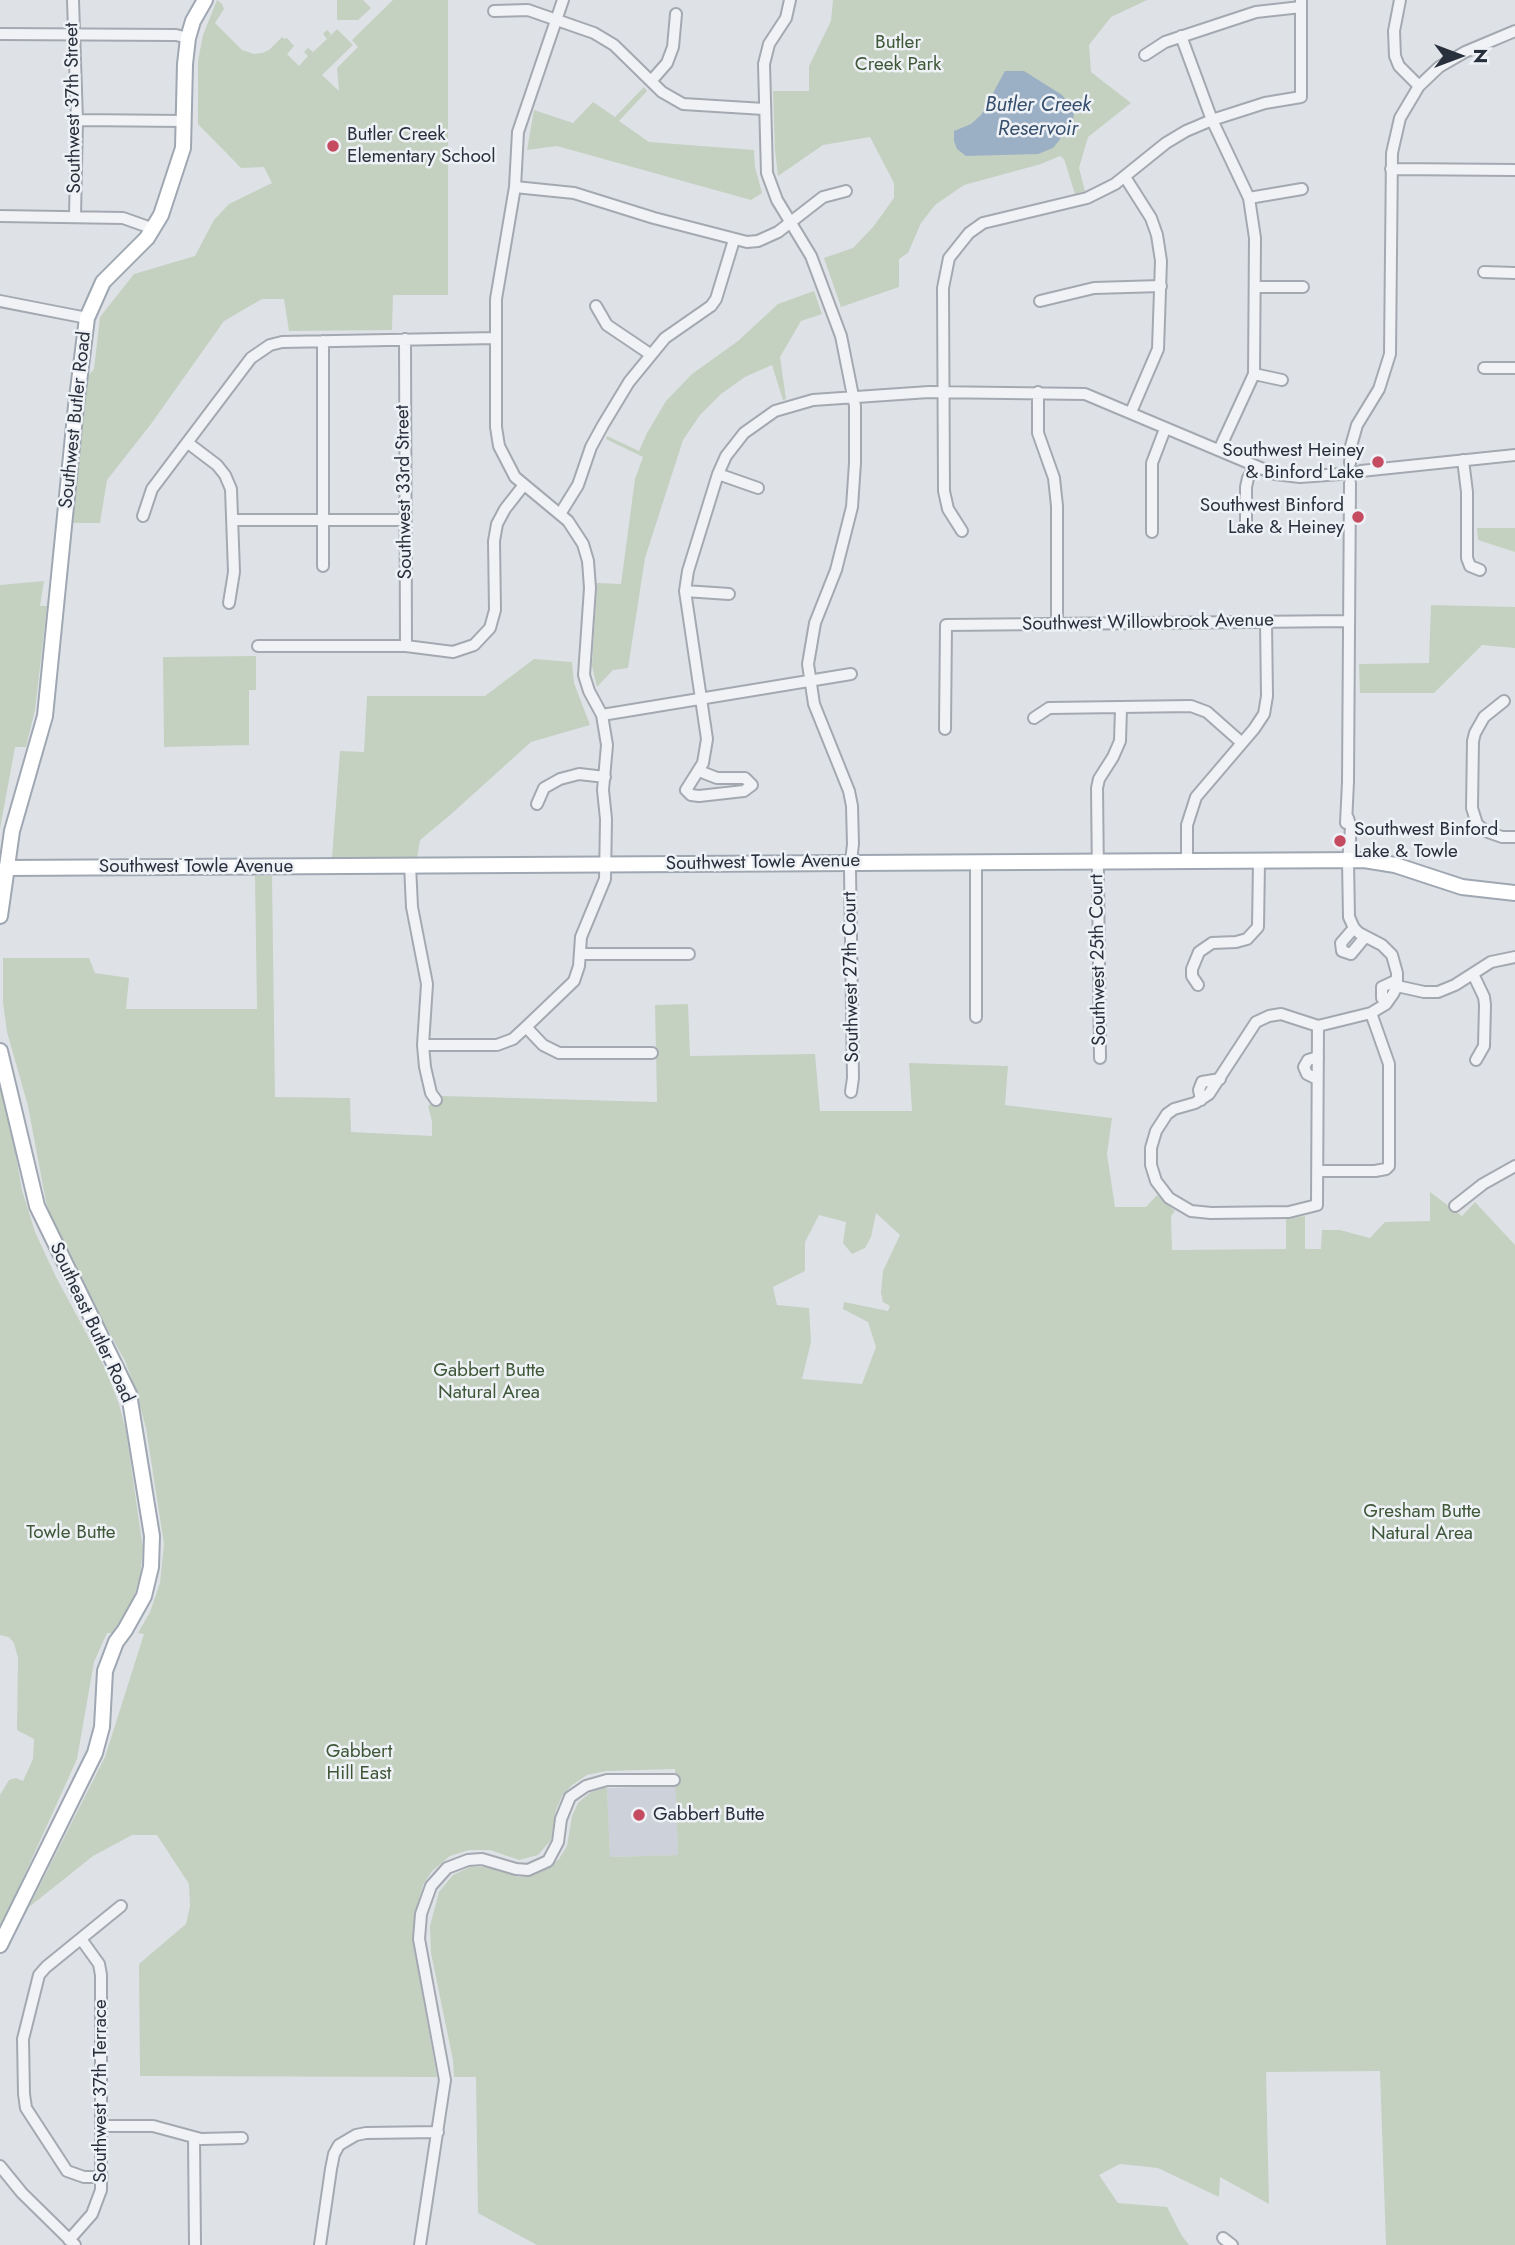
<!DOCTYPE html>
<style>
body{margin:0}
#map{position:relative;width:1515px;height:2245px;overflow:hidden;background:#dee2e7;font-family:Jost,sans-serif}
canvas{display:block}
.north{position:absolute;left:1424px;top:21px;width:70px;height:70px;-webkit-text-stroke:5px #eef1f5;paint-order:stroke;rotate:90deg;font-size:19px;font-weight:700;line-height:28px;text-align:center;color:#29303d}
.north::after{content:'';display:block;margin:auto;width:24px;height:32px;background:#29303d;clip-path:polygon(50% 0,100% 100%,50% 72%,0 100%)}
</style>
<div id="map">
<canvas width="1515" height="2245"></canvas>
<div class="north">N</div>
</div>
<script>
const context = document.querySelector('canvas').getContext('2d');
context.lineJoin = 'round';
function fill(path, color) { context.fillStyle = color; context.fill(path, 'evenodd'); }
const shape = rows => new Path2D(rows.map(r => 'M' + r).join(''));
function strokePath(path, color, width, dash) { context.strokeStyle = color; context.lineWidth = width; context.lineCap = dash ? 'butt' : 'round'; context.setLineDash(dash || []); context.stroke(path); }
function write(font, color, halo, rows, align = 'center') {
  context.font = font + ' Jost,sans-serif'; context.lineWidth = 5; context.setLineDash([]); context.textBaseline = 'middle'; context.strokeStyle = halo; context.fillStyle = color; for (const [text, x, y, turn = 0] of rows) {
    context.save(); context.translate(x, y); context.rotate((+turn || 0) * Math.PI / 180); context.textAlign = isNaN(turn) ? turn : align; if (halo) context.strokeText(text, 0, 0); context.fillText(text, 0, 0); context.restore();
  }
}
fill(shape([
 [676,1786,678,1855,610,1857,607,1788]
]), '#cdd1d9');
fill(shape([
 [217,0,222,4,224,9,215,23,242,50,254,54,262,53,269,50,282,37,284,39,287,38,294,46,287,54,299,66,308,56,304,52,308,48,313,52,327,39,323,34,327,30,331,34,328,38,337,29,353,45,322,75,339,91,337,68,358,47,352,40,393,0,448,0,448,295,393,295,392,330,289,331,284,299,262,299,224,321,151,424,107,480,100,523,73,523,85,392,87,377,94,369,100,317,134,274,195,256,214,220,229,204,272,183,264,167,241,168,198,124,198,61,203,35],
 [337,0,363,0,371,8,358,20,337,20],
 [833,0,1147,0,1111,17,1089,45,1091,72,1131,103,1088,137,1079,168,1085,191,1075,194,1064,159,1060,156,1041,164,964,185,935,205,921,223,908,253,899,259,899,287,841,307,824,258,853,248,873,227,894,198,894,183,870,137,823,145,778,176,775,150,773,91,809,91,809,66,831,21],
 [644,87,647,91,619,121,649,142,754,150,755,167,762,193,751,200,557,146,527,150,534,110,573,123,593,102,615,117],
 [814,291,822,314,801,321,780,357,786,399,783,400,772,365,745,377,721,394,700,415,683,440,645,558,628,668,613,670,597,687,592,666,597,583,621,584,635,479,643,457,606,439,607,436,639,451,647,433,666,401,692,374,738,341,778,304],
 [1477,528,1515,528,1515,552,1478,540],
 [44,581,40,606,47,606,35,710,26,747,15,747,0,829,0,585],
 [1431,605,1515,607,1515,648,1482,645,1434,693,1360,693,1359,664,1429,663],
 [256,656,256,690,249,690,249,745,164,747,163,657],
 [534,659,572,662,574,683,590,725,531,742,449,816,420,840,417,859,332,858,340,751,364,752,367,696,485,696],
 [255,876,272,876,275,1097,350,1098,351,1132,432,1136,432,1121,428,1106,442,1096,657,1102,655,1005,688,1004,690,1056,815,1054,820,1111,912,1111,909,1063,1008,1066,1005,1105,1112,1118,1107,1154,1115,1207,1146,1207,1157,1195,1175,1211,1171,1216,1172,1250,1286,1249,1286,1219,1305,1216,1305,1249,1321,1249,1322,1230,1340,1230,1370,1238,1385,1222,1430,1221,1430,1192,1462,1216,1475,1202,1515,1245,1515,2245,1386,2245,1380,2071,1266,2072,1269,2204,1220,2177,1219,2197,1158,2168,1120,2164,1099,2175,1118,2203,1167,2207,1182,2236,1189,2245,537,2245,478,2213,476,2077,454,2077,453,2060,431,1953,430,1926,439,1892,453,1875,470,1867,487,1867,519,1877,533,1875,547,1869,559,1859,567,1846,572,1816,578,1803,591,1792,603,1788,607,1788,610,1857,678,1855,675,1769,606,1771,587,1775,572,1785,562,1796,556,1810,551,1840,538,1855,519,1860,490,1850,469,1850,450,1856,432,1871,423,1885,418,1902,413,1942,437,2077,140,2076,139,1964,186,1924,190,1906,189,1884,157,1835,132,1835,93,1856,29,1907,105,1757,144,1634,138,1633,150,1612,160,1583,164,1544,146,1428,135,1387,125,1361,84,1287,55,1227,46,1202,28,1106,7,1032,3,1002,3,958,89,958,95,973,129,978,126,1009,257,1009],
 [876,1213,900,1235,883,1271,881,1293,883,1302,890,1306,888,1311,844,1302,843,1309,868,1322,876,1347,862,1384,802,1379,811,1342,809,1308,777,1305,773,1287,805,1271,805,1242,819,1215,846,1222,843,1243,852,1254,865,1248,871,1237],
 [0,1081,8,1111,22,1190,35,1232,56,1277,105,1368,119,1404,126,1431,143,1549,140,1577,132,1603,113,1633,107,1633,94,1662,77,1759,0,1929,0,1795,9,1780,16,1778,23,1781,33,1759,34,1739,17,1730,18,1658,14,1643,9,1637,0,1635]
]), '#c4d0c0');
fill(shape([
 [1005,71,1024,71,1062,95,1074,110,1073,123,1053,148,1038,154,966,156,957,149,954,141,954,131,971,124,981,115]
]), '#9cb0c5');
const minor = shape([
 [73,0,77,120,75,216],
 [790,0,786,18,769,44,764,64,767,173,777,200,811,256,841,336,855,406,855,463,852,507,836,570,815,623,808,664,814,704,849,791,852,806,853,844,850,870,853,1078,851,1092],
 [1400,0,1394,31,1395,56,1399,66,1419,86],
 [494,11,528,10,594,33,614,45,662,92,683,104,764,109],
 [0,34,176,35,188,38],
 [1181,36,1212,120,1249,198,1255,238,1254,374,1219,450],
 [1145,55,1165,42,1256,12,1301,7],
 [652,80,667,63,673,47,676,14],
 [77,120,185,121],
 [1391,169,1515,170],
 [1125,177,1151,218,1157,235,1161,261,1158,349,1131,412],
 [515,187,574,193,654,218,747,242,758,241,778,232,823,197,846,191],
 [1249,198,1302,189],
 [0,216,123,218,154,229],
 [1484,272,1515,273],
 [1255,287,1303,287],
 [0,301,87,318],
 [1040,301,1094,288,1161,286],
 [596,306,607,325,650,354],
 [405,339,406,646],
 [1484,368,1515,368],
 [1254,374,1282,380],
 [1038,392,1038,433,1054,478,1057,506,1057,624],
 [188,443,217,465,225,475,231,489,234,572,229,603],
 [1463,460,1467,492,1467,558,1470,566,1480,570],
 [1350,463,1351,446,1357,425,1379,389,1390,354,1392,153,1400,118,1419,86,1439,67,1465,52,1515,31],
 [1361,471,1515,455],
 [718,474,758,488],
 [560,514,578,485,591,447,603,425,629,382,665,338,711,306,716,299,734,240],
 [143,516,152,489,251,358,270,345,282,342,496,338],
 [233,520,404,520],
 [1246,525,1246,487,1248,478,1255,467],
 [962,531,948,509,944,491,943,288,949,258,969,233,983,223,1087,198,1115,184,1166,143,1186,131,1212,120,1265,103,1301,97,1301,0],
 [1152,532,1152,463,1165,429],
 [323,566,323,341],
 [685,591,729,594],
 [258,646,406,646,453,652,474,645,490,628,495,610,494,541,497,524,505,509,523,486],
 [1504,701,1484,717,1475,733,1473,741,1472,808,1477,824,1485,831,1502,837,1515,837],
 [602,715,851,674],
 [1034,718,1049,708,1191,706,1207,712,1242,743],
 [945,729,946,625,1349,621],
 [699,771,717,778,745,778,752,785,744,791,699,796,691,795,686,790,703,763,707,739,685,591,688,571,718,474,726,456,744,433,775,411,813,400,929,392,1085,394,1275,474,1300,477,1341,474],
 [537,804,544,788,560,779,579,774,605,777],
 [1346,823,1348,782,1350,483],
 [976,861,976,1017],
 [1187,861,1187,825,1196,797,1254,729,1264,714,1267,696,1266,622],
 [410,865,412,907,427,984,423,1045,425,1067,431,1093,436,1100],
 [1354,928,1341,943,1342,951,1351,954,1365,937],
 [580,954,689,954],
 [1473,974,1484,997,1485,1005,1484,1046,1476,1060],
 [1198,985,1192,976,1192,969,1199,952,1212,943,1236,942,1247,939,1258,927,1259,862],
 [1397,986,1424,992,1438,992,1455,985,1491,962,1515,957],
 [1386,1004,1382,998,1382,987,1397,980],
 [1318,1026,1317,1205,1289,1212,1211,1213,1191,1211,1169,1198,1156,1181,1151,1165,1151,1148,1156,1131,1167,1114,1174,1109,1195,1103,1209,1094,1256,1022,1269,1016,1281,1014,1318,1026,1371,1013,1386,1004,1393,994,1397,986,1397,973,1392,955,1382,945,1359,933,1354,928,1349,917,1348,861,1351,828,1348,818],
 [526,1027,543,1045,559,1053,652,1053],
 [423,1045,497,1045,513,1039,526,1027,574,981,579,966,581,937,605,879,606,819,603,790,607,745,602,715,589,691,584,675,590,588,588,561,583,544,568,521,515,477,499,446,496,427,496,299,515,187,518,132,563,0],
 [1100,1058,1097,788,1099,779,1113,757,1120,741,1121,709],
 [1317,1079,1307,1074,1304,1067,1308,1060,1318,1057],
 [1201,1100,1199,1090,1202,1082,1220,1079],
 [1318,1171,1375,1171,1386,1169,1389,1166,1389,1064,1371,1013],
 [1455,1206,1483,1184,1515,1166],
 [102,2126,153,2126,201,2139,242,2138],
 [194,2138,195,2245],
 [0,2166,22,2193,75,2245],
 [102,2177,84,2177,67,2171,26,2108,24,2094,23,2039,39,1975,46,1967,121,1906],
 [1223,2238,1232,2245],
 [69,2240,92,2214,101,2190,101,1975,99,1964,81,1939],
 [320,2245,331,2169,334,2154,339,2145,356,2135,366,2133,438,2132],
 [420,2245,445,2080,419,1939,421,1914,431,1886,447,1868,468,1860,482,1859,516,1869,528,1870,548,1861,558,1842,561,1819,570,1797,586,1786,607,1780,674,1780]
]);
const major = shape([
 [6,868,1364,860,1395,865,1462,887,1515,893],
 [0,916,12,831,45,716,76,406,87,318,103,282,147,238,161,215,183,148,185,64,188,38,193,21,205,0],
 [0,1051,37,1206,129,1394,152,1536,151,1567,144,1596,125,1630,116,1642,105,1671,102,1727,95,1753,0,1945]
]);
strokePath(minor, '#a4a9b1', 14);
strokePath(major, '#9fa7b2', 18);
strokePath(minor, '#f1f2f5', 10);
strokePath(major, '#fff', 14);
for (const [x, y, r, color] of [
 [333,146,7,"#c44b60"],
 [1378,462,7,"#c44b60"],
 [1358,517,7,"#c44b60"],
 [1340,841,7,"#c44b60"],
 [639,1815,7,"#c44b60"]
]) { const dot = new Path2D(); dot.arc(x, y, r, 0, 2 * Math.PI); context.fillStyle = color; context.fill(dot); strokePath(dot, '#eef1f5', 2.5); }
write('19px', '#3e5737', '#eef1f5', [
 ["Butler",898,43],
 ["Creek Park",898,65],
 ["Gabbert Butte",489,1371],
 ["Natural Area",489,1393],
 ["Gresham Butte",1422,1512],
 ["Natural Area",1422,1534],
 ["Towle Butte",71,1533],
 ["Gabbert",359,1752],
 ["Hill East",359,1774]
]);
write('19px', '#29303d', '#eef1f5', [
 ["Southwest 37th Street",74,108,-91],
 ["Southwest Butler Road",76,420,-84],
 ["Southwest 33rd Street",405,492,-91],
 ["Southwest Willowbrook Avenue",1148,623,-1],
 ["Southwest Towle Avenue",763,863,-1],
 ["Southwest Towle Avenue",196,867],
 ["Southwest 25th Court",1099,960,-91],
 ["Southwest 27th Court",852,977,-91],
 ["Southeast Butler Road",91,1323,65],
 ["Southwest 37th Terrace",101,2091,-90]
]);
write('19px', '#29303d', '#eef1f5', [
 ["Butler Creek",347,135],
 ["Elementary School",347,157],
 ["Southwest Heiney",1364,451,"right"],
 ["& Binford Lake",1364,473,"right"],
 ["Southwest Binford",1344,506,"right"],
 ["Lake & Heiney",1344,528,"right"],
 ["Southwest Binford",1354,830],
 ["Lake & Towle",1354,852],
 ["Gabbert Butte",653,1815]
], 'left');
write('italic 21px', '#36506d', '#eef1f5', [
 ["Butler Creek",1038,106],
 ["Reservoir",1038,130]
]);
</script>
